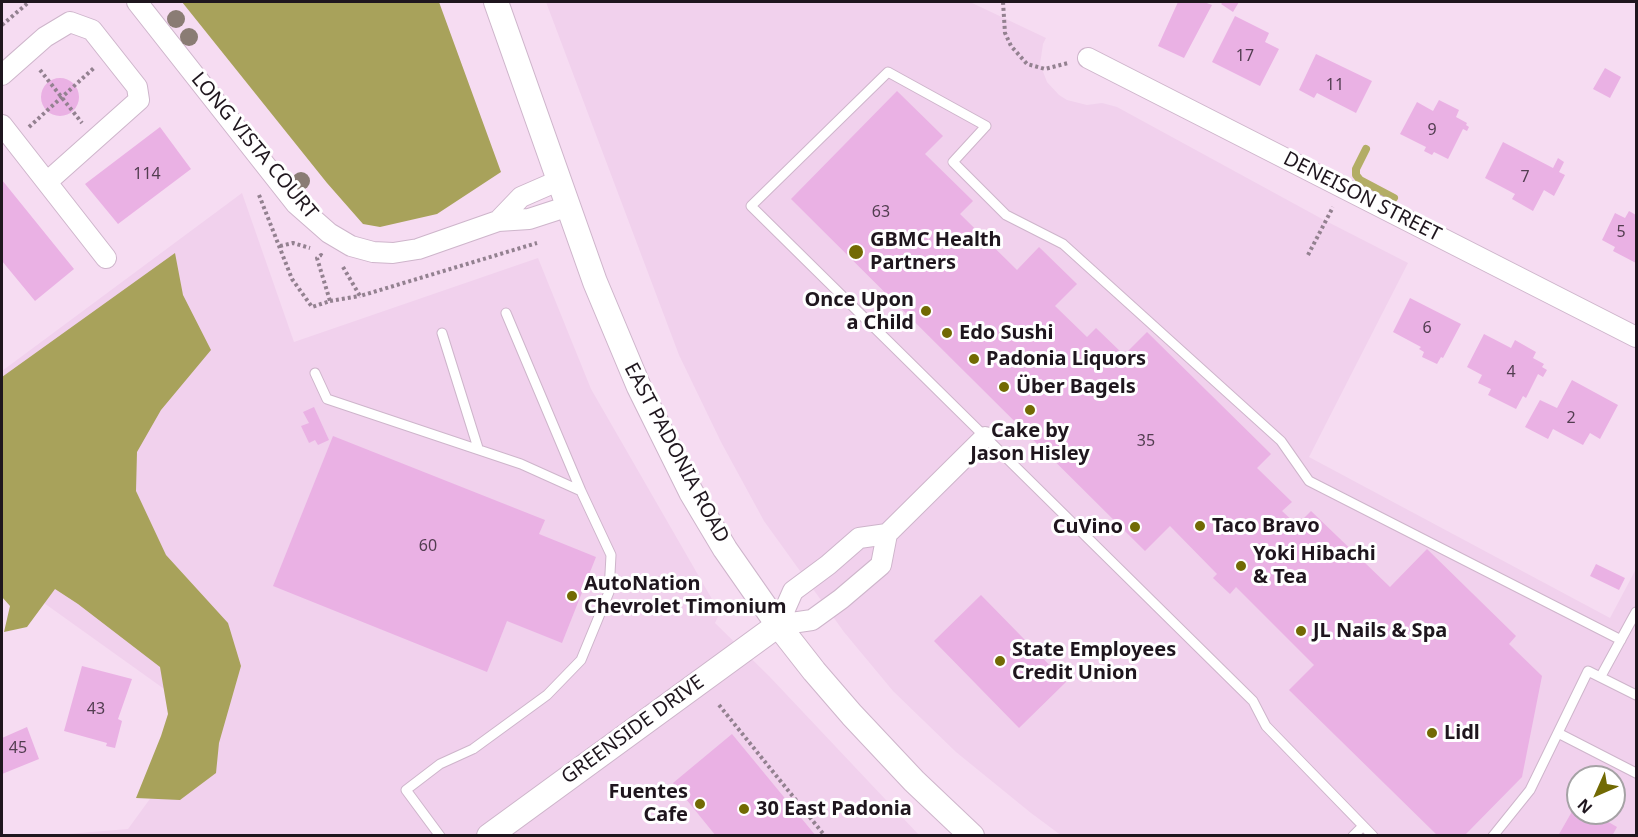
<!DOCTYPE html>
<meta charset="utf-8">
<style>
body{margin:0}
#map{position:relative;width:1638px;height:837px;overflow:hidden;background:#f6dcf2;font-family:"Noto Sans",sans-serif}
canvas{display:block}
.frame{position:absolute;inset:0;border:3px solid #1f161e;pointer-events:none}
.north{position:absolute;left:1566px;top:765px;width:60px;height:60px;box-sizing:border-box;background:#fff;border:2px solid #a5a2a5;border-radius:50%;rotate:225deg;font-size:16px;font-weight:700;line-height:24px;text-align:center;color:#1f161e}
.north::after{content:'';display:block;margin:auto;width:21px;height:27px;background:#726a04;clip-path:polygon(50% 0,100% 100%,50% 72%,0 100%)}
</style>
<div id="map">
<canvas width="1638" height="837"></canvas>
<div class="frame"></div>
<div class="north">N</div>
</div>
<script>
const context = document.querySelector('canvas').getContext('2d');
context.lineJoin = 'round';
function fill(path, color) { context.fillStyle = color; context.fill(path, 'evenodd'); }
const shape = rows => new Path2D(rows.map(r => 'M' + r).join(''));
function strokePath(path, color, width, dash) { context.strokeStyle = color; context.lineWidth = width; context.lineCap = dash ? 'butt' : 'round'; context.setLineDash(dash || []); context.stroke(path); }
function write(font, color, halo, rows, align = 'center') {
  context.font = font + ' "Noto Sans",sans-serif'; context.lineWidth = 6; context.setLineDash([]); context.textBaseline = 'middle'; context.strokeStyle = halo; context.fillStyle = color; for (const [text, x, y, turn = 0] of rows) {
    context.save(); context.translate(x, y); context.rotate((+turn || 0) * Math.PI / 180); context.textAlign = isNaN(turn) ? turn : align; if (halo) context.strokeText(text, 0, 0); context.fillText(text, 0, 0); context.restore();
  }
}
fill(shape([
 [546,2,970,2,1046,38,1043,44,1040,64,1047,82,1059,95,1067,100,1087,105,1102,103,1117,107,1324,220,1408,263,1309,457,1610,618,1636,569,1636,835,1062,836,1031,813,956,752,893,691,844,632,764,521,721,442,679,355],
 [1578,777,1614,777,1614,813,1578,813],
 [242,193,294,342,538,258,591,389,720,613,715,623,769,676,919,835,56,835,128,829,176,763,202,716,2,573,2,371]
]), '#f1d1ed');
fill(shape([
 [182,2,439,2,501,172,437,214,380,227,363,224,327,183],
 [175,253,183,295,211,350,161,410,137,452,136,491,166,555,228,623,241,666,219,743,216,773,180,800,136,798,161,736,168,714,160,667,78,604,55,589,27,627,4,632,10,606,2,597,2,377]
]), '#a8a25b');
strokePath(shape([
 [1366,149,1356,169,1356,175,1360,180,1394,198]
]), '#b3ad66', 8);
fill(shape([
 [1178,2,1204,2,1212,5,1184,58,1158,46],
 [1223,2,1239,2,1233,12,1221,4],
 [1235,16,1269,33,1265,42,1279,49,1260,86,1212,62],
 [1316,54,1372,81,1356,113,1317,93,1314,98,1299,90],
 [1605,68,1621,77,1610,98,1593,89],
 '41 97a19 19 0 1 1 38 0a19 19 0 1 1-38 0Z',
 [897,91,943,136,925,154,973,201,960,214,1017,270,1039,247,1077,284,1055,306,1087,337,1096,328,1124,355,1147,332,1271,454,1257,468,1292,502,1282,511,1297,525,1311,511,1390,587,1427,549,1516,636,1509,644,1542,676,1522,777,1464,836,1438,836,1289,690,1314,665,1236,587,1230,594,1213,578,1217,574,1170,526,1145,551,791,199],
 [1439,100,1459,110,1456,117,1467,123,1466,125,1469,127,1467,131,1463,129,1448,159,1434,152,1432,155,1424,151,1426,147,1400,134,1417,102,1433,111],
 [160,127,191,169,118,224,85,184],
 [1503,142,1553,168,1558,158,1564,162,1559,172,1565,175,1554,196,1544,190,1533,211,1512,199,1515,194,1485,178],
 [2,180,74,269,35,301,2,261],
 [1629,211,1636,215,1635,223,1636,263,1613,251,1615,247,1602,240,1615,213,1625,218],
 [1410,298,1461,324,1443,358,1441,357,1437,364,1422,357,1424,352,1419,349,1421,347,1393,332],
 [1484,334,1511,348,1515,340,1536,352,1533,358,1544,364,1542,367,1547,370,1543,377,1538,374,1526,398,1523,396,1516,409,1488,395,1491,389,1478,383,1482,375,1467,367],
 [1572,380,1618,405,1600,439,1590,433,1583,445,1553,429,1548,439,1525,427,1540,400,1557,408],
 [314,407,329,440,318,445,315,440,309,443,301,426,309,423,303,412],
 [333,436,545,520,539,534,596,557,562,643,507,621,487,672,273,586],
 [1596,564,1625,578,1619,590,1590,576],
 [981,595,1066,682,1019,728,934,641],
 [82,666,132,679,118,719,122,721,115,748,106,746,107,743,64,731],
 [27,727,39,759,2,774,2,738],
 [732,734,816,836,716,836,673,783],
 [1578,801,1578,813,1593,813,1617,827,1612,836,1558,836]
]), '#eab1e4');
const service = shape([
 [442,333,478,448],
 [315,373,327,399,521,464,581,491],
 [1601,676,1636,612],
 [1558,733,1636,773],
 [440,836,406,790,440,764,473,749,547,695,581,660,609,592,611,555,581,491,506,313],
 [1353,836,1363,826],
 [1373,836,1266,726,1253,701,751,206,888,72,986,126,953,162,1006,215,1063,244,1281,441,1309,481,1621,640],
 [1493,836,1530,790,1588,671,1636,695]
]);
const minor = shape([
 [137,2,296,204,329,233,351,246,373,252,393,253,418,249,498,221,529,219,569,206],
 [1088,58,1636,337],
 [2,75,45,37,70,22,92,30,137,87,139,100,47,182],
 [2,125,106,258],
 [498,221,521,197,560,180],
 [778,625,812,620,841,599,881,565,887,534,985,437],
 [778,625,793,591,828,565,859,538,887,534]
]);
const tertiary = shape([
 [496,2,595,282,639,387,691,492,725,549,778,625,814,671,852,715,914,781,972,836],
 [489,836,778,625]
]);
strokePath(service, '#ceb5cb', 11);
strokePath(minor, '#ceb5cb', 22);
strokePath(tertiary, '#ceb5cb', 26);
strokePath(shape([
 [1003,2,1005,33,1011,46,1027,64,1045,69,1068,63],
 [2,25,29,2],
 [40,70,82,123],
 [29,127,95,67],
 [259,195,292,279,312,307,330,301,317,258,321,255,324,257],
 [280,246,293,243,310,248],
 [1308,255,1333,207],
 [343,267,360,296,537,243],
 [330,301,360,296],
 [719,705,825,836]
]), '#938190', 4, [3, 3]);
strokePath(service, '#fff', 9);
strokePath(minor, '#fff', 20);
strokePath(tertiary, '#fff', 24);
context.fillStyle = '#8a7c74';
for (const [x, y] of [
 [176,19],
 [189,37],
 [301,181]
]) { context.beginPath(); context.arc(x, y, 9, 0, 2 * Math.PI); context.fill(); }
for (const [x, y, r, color] of [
 [856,252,8,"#726a04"],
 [926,311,6,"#726a04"],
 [947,333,6,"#726a04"],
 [974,359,6,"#726a04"],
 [1004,387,6,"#726a04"],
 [1030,410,6,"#726a04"],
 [1200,526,6,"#726a04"],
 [1135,527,6,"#726a04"],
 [1241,566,6,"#726a04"],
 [572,596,6,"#726a04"],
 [1301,631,6,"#726a04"],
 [1000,661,6,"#726a04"],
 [1432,733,6,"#726a04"],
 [700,804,6,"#726a04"],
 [744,809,6,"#726a04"]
]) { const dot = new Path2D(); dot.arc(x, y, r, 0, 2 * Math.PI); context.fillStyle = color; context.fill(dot); strokePath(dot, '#fff', 2); }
write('16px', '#523d50', null, [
 ["17",1245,56],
 ["11",1335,85],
 ["9",1432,130],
 ["114",147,174],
 ["7",1525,177],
 ["63",881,212],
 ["5",1621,232],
 ["6",1427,328],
 ["4",1511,372],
 ["2",1571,418],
 ["35",1146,441],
 ["60",428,546],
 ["43",96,709],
 ["45",18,748]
]);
write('20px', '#1f161e', '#fff', [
 ["LONG VISTA COURT",254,146,50],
 ["DENEISON STREET",1362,197,27],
 ["EAST PADONIA ROAD",676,453,62],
 ["GREENSIDE DRIVE",633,730,-36]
]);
write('bold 20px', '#1f161e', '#fff', [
 ["GBMC Health",870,240],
 ["Partners",870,263],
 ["Once Upon",914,300,"right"],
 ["a Child",914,323,"right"],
 ["Edo Sushi",959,333],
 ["Padonia Liquors",986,359],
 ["Über Bagels",1016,387],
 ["Cake by",1030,431,"center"],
 ["Jason Hisley",1030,454,"center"],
 ["Taco Bravo",1212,526],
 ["CuVino",1123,527,"right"],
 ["Yoki Hibachi",1253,554],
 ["& Tea",1253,577],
 ["AutoNation",584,584],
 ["Chevrolet Timonium",584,607],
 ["JL Nails & Spa",1313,631],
 ["State Employees",1012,650],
 ["Credit Union",1012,673],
 ["Lidl",1444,733],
 ["Fuentes",688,792,"right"],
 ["Cafe",688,815,"right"],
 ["30 East Padonia",756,809]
], 'left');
</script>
